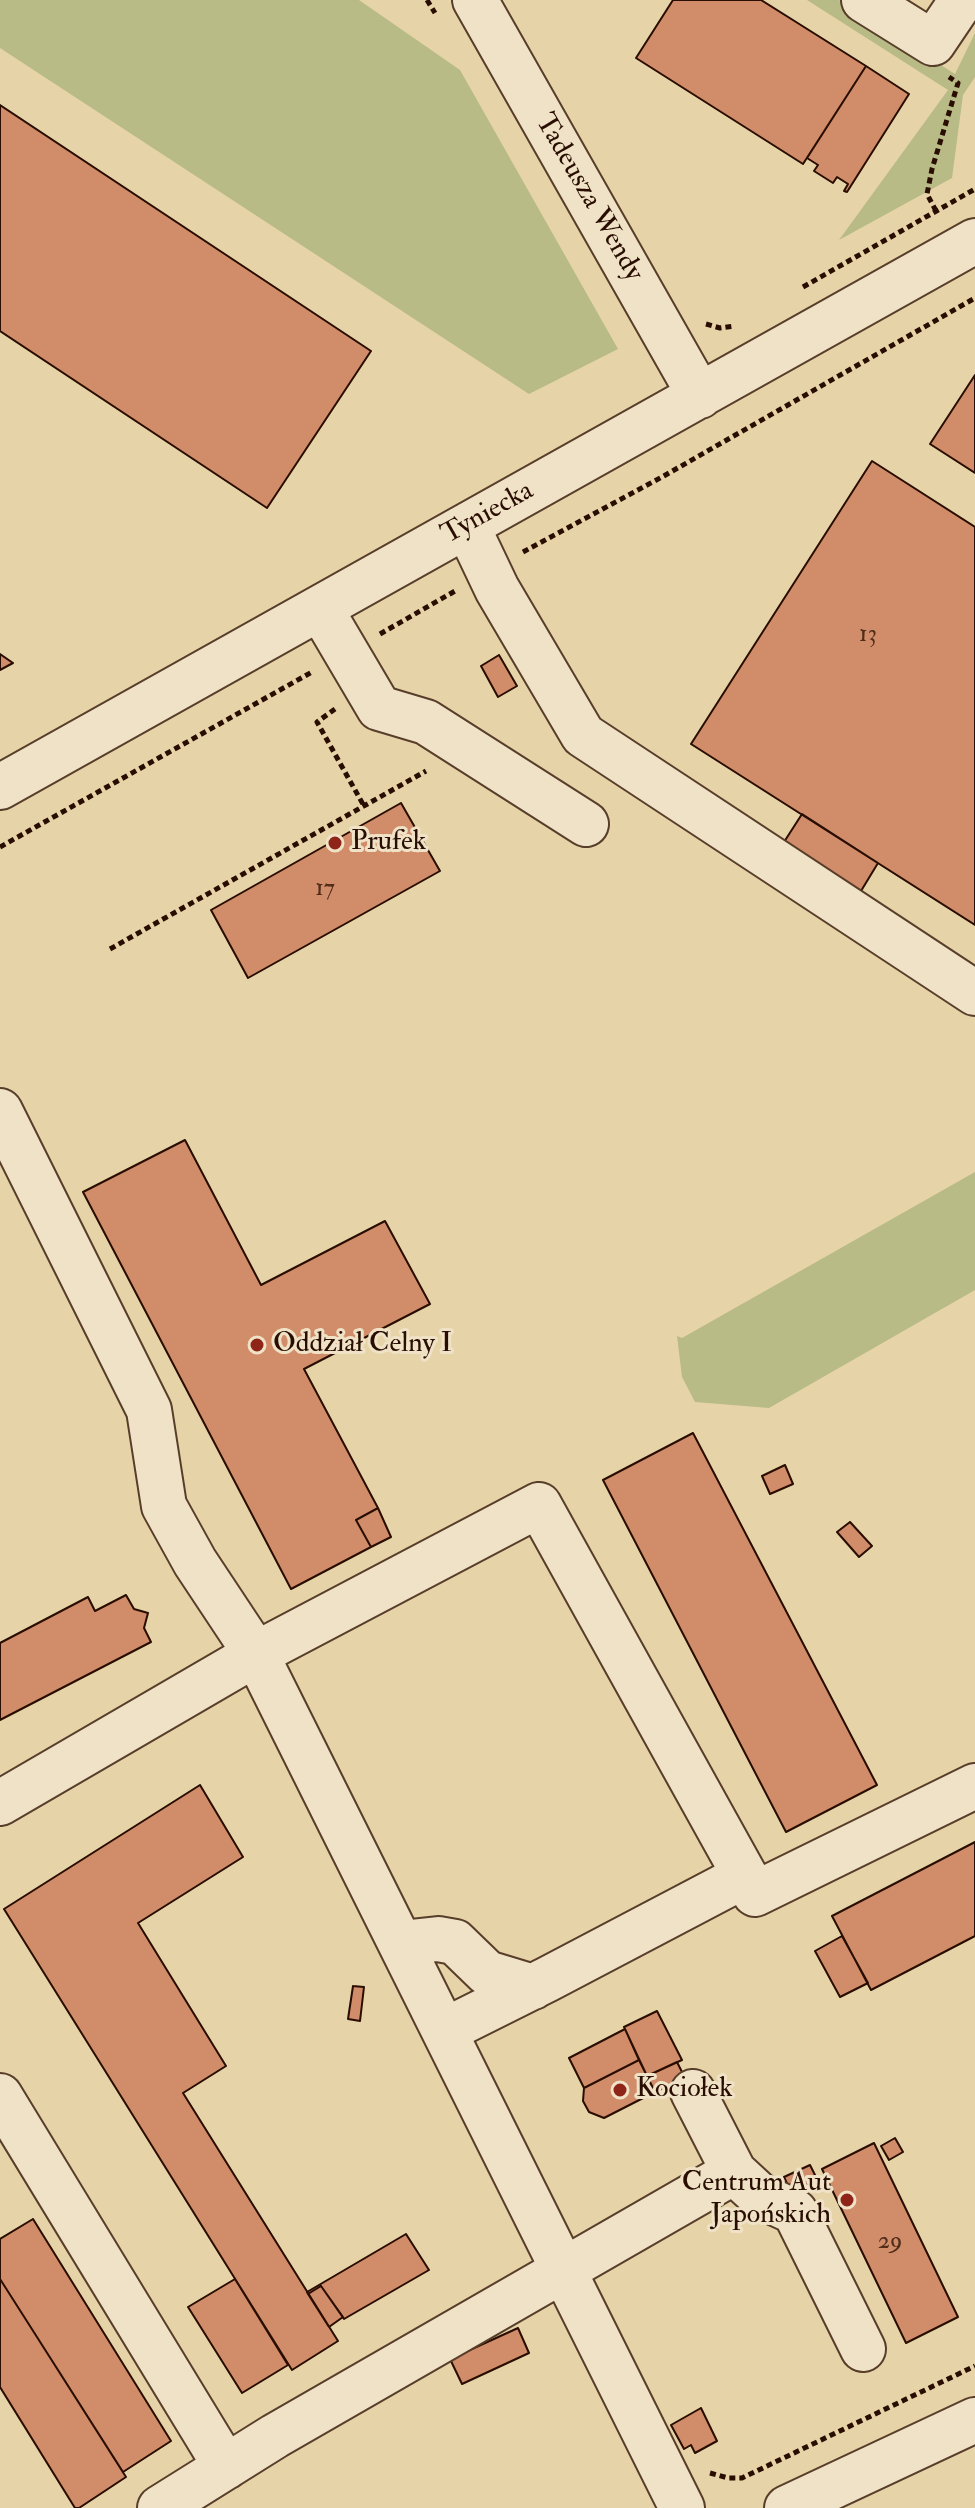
<!DOCTYPE html>
<meta charset="utf-8">
<style>
body{margin:0}
canvas{display:block;background:#e6d3a8}
</style>
<canvas width="975" height="2508"></canvas>
<script>
const context = document.querySelector('canvas').getContext('2d');
context.lineJoin = 'round';
function fill(path, color) { context.fillStyle = color; context.fill(path, 'evenodd'); }
const shape = rows => new Path2D(rows.map(r => 'M' + r).join(''));
function strokePath(path, color, width, dash) { context.strokeStyle = color; context.lineWidth = width; context.lineCap = dash ? 'butt' : 'round'; context.setLineDash(dash || []); context.stroke(path); }
function write(font, color, halo, rows, align = 'center') {
  context.font = font + ' "IM FELL Double Pica",serif'; context.lineWidth = 6; context.setLineDash([]); context.textBaseline = 'middle'; context.strokeStyle = halo; context.fillStyle = color; for (const [text, x, y, turn = 0] of rows) {
    context.save(); context.translate(x, y); context.rotate((+turn || 0) * Math.PI / 180); context.textAlign = isNaN(turn) ? turn : align; if (halo) context.strokeText(text, 0, 0); context.fillText(text, 0, 0); context.restore();
  }
}
fill(shape([
 [0,0,359,0,460,70,618,349,529,394,0,48],
 [807,0,839,0,955,74,975,33,975,77,963,95,952,178,839,240,948,90],
 [975,1172,975,1290,769,1408,695,1402,682,1377,677,1336,682,1338]
]), '#b8bb85');
const building = shape([
 [673,0,761,0,866,66,803,164,636,58,673,0],
 [866,66,909,94,847,192,844,191,848,184,837,177,833,183,814,171,818,165,807,158,866,66],
 [0,105,371,351,267,508,0,331,0,105],
 [975,375,975,473,930,444,975,375],
 [872,461,975,527,975,925,691,744,872,461],
 [0,654,13,663,0,670,0,654],
 [499,655,517,686,498,697,481,666,499,655],
 [401,803,440,871,248,978,211,910,401,803],
 [802,814,878,863,861,891,784,842,802,814],
 [185,1140,261,1285,385,1221,430,1304,304,1369,378,1508,356,1520,371,1547,291,1589,83,1192,185,1140],
 [693,1433,877,1785,786,1832,603,1480,693,1433],
 [785,1465,793,1484,770,1494,762,1476,785,1465],
 [378,1508,391,1537,371,1547,356,1520,378,1508],
 [850,1522,872,1546,859,1557,837,1532,850,1522],
 [126,1595,134,1609,148,1613,144,1628,151,1642,0,1720,0,1643,88,1597,95,1611,126,1595],
 [200,1785,243,1857,138,1923,226,2066,183,2093,338,2341,292,2370,4,1909,200,1785],
 [975,1842,975,1936,871,1990,832,1916,975,1842],
 [842,1936,868,1983,840,1997,815,1951,842,1936],
 [353,1986,364,1987,360,2021,348,2019,353,1986],
 [657,2011,682,2060,647,2076,624,2027,657,2011],
 [625,2029,639,2060,584,2088,569,2058,625,2029],
 [639,2060,655,2092,604,2118,589,2112,583,2101,584,2088,639,2060],
 [677,2062,685,2078,655,2092,647,2076,677,2062],
 [895,2138,903,2152,889,2160,881,2146,895,2138],
 [874,2143,958,2317,906,2343,822,2169,874,2143],
 [810,2165,817,2179,791,2192,784,2177,810,2165],
 [33,2219,171,2441,123,2472,0,2279,0,2239,33,2219],
 [406,2234,429,2270,344,2319,321,2286,308,2294,307,2292,406,2234],
 [0,2279,126,2477,79,2508,75,2508,0,2387,0,2279],
 [235,2279,288,2365,242,2393,188,2307,235,2279],
 [321,2286,343,2317,329,2327,308,2294,321,2286],
 [518,2328,529,2353,462,2384,450,2359,518,2328],
 [701,2408,717,2441,695,2453,691,2445,684,2449,671,2425,701,2408]
]);
fill(building, '#d18c69');
strokePath(building, '#280d00', 2);
const minor = shape([
 [475,0,700,396],
 [864,0,933,43,962,0],
 [467,526,497,589,583,735,975,993],
 [320,608,379,708,426,722,586,824],
 [0,787,975,241],
 [0,1111,149,1410,164,1506,195,1562,256,1654,682,2508],
 [0,1803,256,1654,539,1505,755,1894,975,1786],
 [401,1943,438,1939,455,1942,487,1973,533,1987],
 [444,2031,548,1979,744,1876],
 [0,2096,226,2467],
 [734,2172,760,2196,795,2212,863,2349],
 [160,2508,275,2436,734,2172,693,2092],
 [787,2508,975,2420]
]);
strokePath(minor, '#583e2a', 48);
strokePath(shape([
 [427,0,435,13],
 [936,211,927,194,932,169,958,83,949,77],
 [803,287,975,189],
 [706,324,720,328,735,326],
 [523,552,662,477,975,298],
 [380,634,455,591],
 [335,709,317,722,364,806],
 [0,847,312,672],
 [110,949,426,771],
 [710,2473,728,2478,742,2478,975,2366]
]), '#280d00', 5, [6, 4]);
strokePath(minor, '#efe2c6', 44);
for (const [x, y, r, color] of [
 [335,843,8,"#8f2418"],
 [257,1345,8,"#8f2418"],
 [620,2090,8,"#8f2418"],
 [847,2200,8,"#8f2418"]
]) { const dot = new Path2D(); dot.arc(x, y, r, 0, 2 * Math.PI); context.fillStyle = color; context.fill(dot); strokePath(dot, '#efe2c6', 3); }
write('24px', '#522d1a', null, [
 ["13",868,636],
 ["17",325,890],
 ["29",890,2243]
]);
write('28px', '#280d00', '#efe2c6', [
 ["Tadeusza Wendy",588,198,60],
 ["Tyniecka",488,514,-29]
]);
write('28px', '#280d00', '#efe2c6', [
 ["Prufek",351,843],
 ["Oddział Celny I",273,1345],
 ["Kociołek",636,2090],
 ["Centrum Aut",831,2184,"right"],
 ["Japońskich",831,2216,"right"]
], 'left');
</script>
